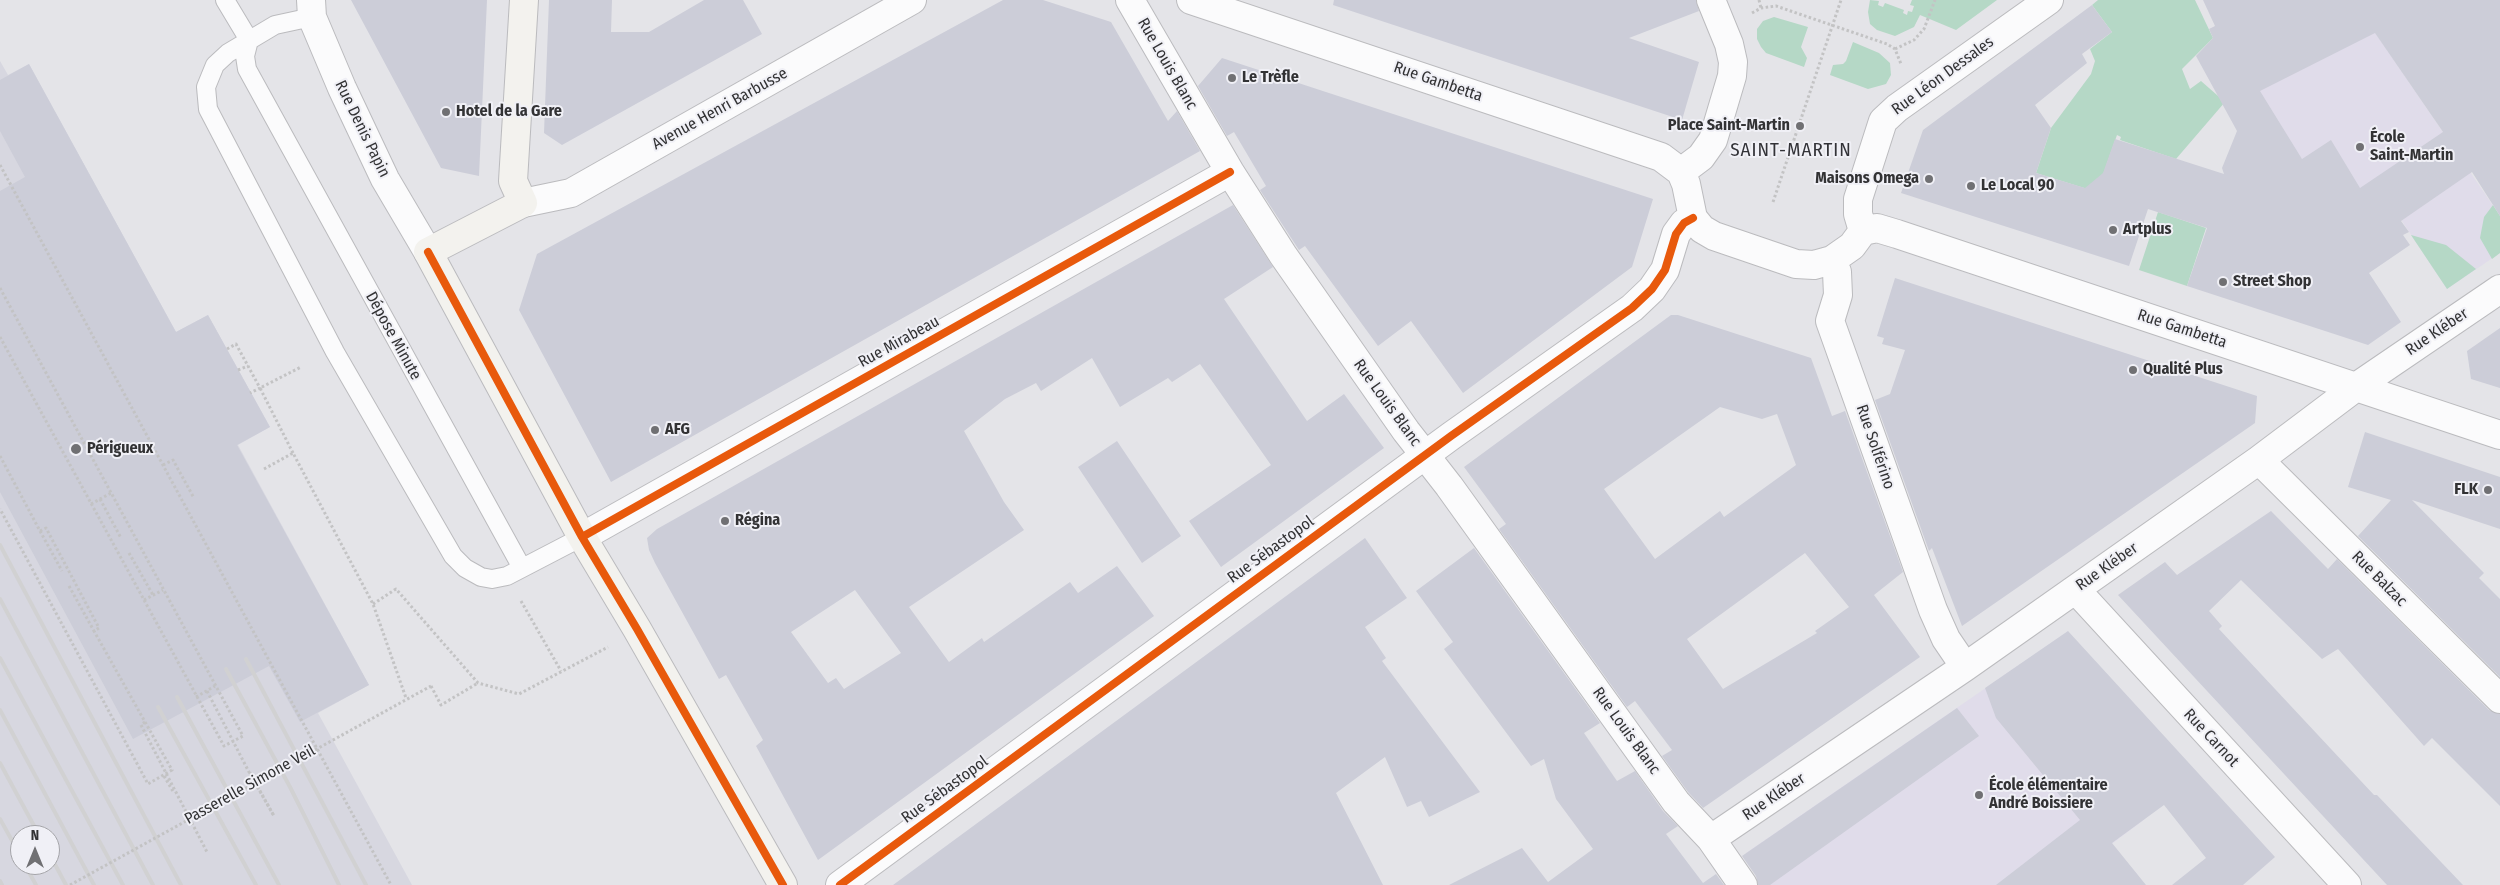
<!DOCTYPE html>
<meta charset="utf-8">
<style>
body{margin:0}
#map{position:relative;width:2500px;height:885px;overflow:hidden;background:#e4e4e8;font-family:"Fira Sans Condensed",sans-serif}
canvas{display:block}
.north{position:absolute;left:10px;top:825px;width:50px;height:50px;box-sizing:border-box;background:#f0f0f6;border:1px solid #a4a4a8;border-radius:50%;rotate:0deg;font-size:14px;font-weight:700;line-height:20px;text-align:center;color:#323234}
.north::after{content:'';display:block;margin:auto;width:18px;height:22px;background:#707073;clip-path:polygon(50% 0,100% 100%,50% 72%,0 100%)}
</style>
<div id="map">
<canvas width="2500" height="885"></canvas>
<div class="north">N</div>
</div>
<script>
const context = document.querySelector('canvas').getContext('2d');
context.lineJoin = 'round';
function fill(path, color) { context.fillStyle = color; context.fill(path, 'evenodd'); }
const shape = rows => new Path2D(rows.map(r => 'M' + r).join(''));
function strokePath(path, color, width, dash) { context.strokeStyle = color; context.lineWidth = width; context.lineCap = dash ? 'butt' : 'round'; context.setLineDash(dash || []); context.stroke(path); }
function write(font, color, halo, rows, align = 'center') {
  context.font = font + ' "Fira Sans Condensed",sans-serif'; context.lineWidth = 4; context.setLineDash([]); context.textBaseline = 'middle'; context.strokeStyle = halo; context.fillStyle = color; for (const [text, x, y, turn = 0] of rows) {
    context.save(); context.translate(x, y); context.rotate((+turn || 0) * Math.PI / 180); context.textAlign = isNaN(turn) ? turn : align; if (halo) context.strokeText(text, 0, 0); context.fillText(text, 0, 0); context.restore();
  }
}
fill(shape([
 [0,61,8,75,29,64,176,332,208,315,270,427,238,445,369,685,318,713,412,885,0,885],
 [20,835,50,835,50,865,20,865]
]), '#d7d7e0');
fill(shape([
 [2357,6,2500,216,2500,253,2447,289,2400,218,2361,221,2249,103,2314,26],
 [2022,663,2145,819,2057,885,1770,885,1746,853]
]), '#e0dcea');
fill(shape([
 [1870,0,1879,1,1878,5,1883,7,1885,3,1904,10,1903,13,1907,15,1908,11,1912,12,1914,6,1910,5,1912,0,1997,0,1956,30,1920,15,1914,27,1895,36,1877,30,1870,24,1868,12],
 [2098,0,2195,0,2213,38,2182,69,2190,89,2201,81,2225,102,2176,159,2120,140,2121,137,2117,135,2097,192,2036,173,2051,128,2091,74,2095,61,2090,49,2112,32,2092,5],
 [1774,17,1808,27,1801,47,1807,58,1804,67,1766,53,1761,47,1757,39,1757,29,1763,21],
 [1853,42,1879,53,1890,63,1891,75,1886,84,1868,89,1830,75,1833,65,1843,64,1846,61],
 [2493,205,2500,216,2500,253,2492,259,2480,238,2484,217],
 [2158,212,2206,228,2187,286,2139,270],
 [2411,235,2446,245,2476,269,2447,289]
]), '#b5d8c6');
fill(shape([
 [351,0,487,0,479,176,441,168],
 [549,0,612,0,611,32,649,32,704,0,743,0,762,34,562,145,544,133],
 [1003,0,1043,0,1111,22,1168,121,1177,111,1200,151,611,482,519,310,537,254],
 [1334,0,1696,0,1699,11,1629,38,1699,62,1682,120,1333,5],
 [2203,0,2500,0,2500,216,2472,172,2401,221,2409,232,2403,235,2410,245,2369,273,2401,322,2368,345,2187,286,2207,228,2148,209,2129,266,1901,193,1923,130,2092,5,2112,32,2082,54,2087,63,2035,105,2051,128,2036,173,2085,188,2103,173,2115,139,2224,174,2222,168,2237,131,2196,56,2213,38,2209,29,2215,26],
 [2375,33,2443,132,2360,188,2331,140,2302,159,2260,91],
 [1222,58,1653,199,1632,267,1463,393,1411,321,1378,346,1305,246,1299,250,1260,190,1266,186,1234,132,1227,136,1198,86],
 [29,64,176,332,208,315,270,427,237,445,369,685,300,722,269,666,133,739,0,492,0,191,25,177,0,131,0,80],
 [1233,205,1273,267,1224,299,1307,421,1344,394,1384,448,1221,567,1189,521,1271,465,1200,364,1172,382,1168,378,1120,407,1092,358,1041,391,1036,383,1005,399,964,431,1004,502,1024,530,909,607,949,662,982,638,984,642,1070,582,1078,593,1117,566,1154,616,818,860,756,746,763,740,726,675,719,679,655,563,649,550,647,538,657,529],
 [855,590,901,653,844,689,836,678,828,683,791,632],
 [1895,278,2257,396,2255,423,1962,626,1932,548,1929,551,1875,400,1890,394,1905,350,1882,344,1884,338,1877,336],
 [1671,315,1678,315,1811,358,1832,416,1845,411,1903,572,1874,595,1920,657,1703,808,1688,792,1662,756,1672,750,1635,701,1627,707,1499,529,1506,524,1464,467],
 [1720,407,1762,419,1777,414,1796,465,1724,517,1720,511,1655,559,1604,489],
 [1805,553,1849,607,1815,631,1817,633,1723,689,1687,639],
 [2500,328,2500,388,2471,379,2467,351],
 [2365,432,2500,477,2500,529,2412,500,2484,573,2479,578,2500,599,2500,677,2358,536,2391,500,2348,487],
 [1117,441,1181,536,1142,563,1078,467],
 [2271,511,2328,569,2337,559,2489,710,2500,714,2500,806,2432,738,2424,746,2338,649,2322,659,2241,580,2209,611,2222,626,2219,629,2374,795,2377,795,2463,885,2387,885,2118,595,2165,562,2177,575],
 [1365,538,1407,598,1365,627,1386,658,1382,661,1480,792,1429,817,1421,801,1407,807,1385,757,1336,793,1383,885,893,885],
 [1474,548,1600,723,1584,733,1617,781,1635,771,1663,811,1678,826,1666,834,1703,883,1716,874,1724,885,1449,885,1522,848,1548,882,1593,849,1556,799,1544,759,1531,766,1444,649,1453,642,1416,591],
 [2068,631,2275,857,2243,885,2172,885,2206,858,2164,805,2112,843,2146,885,1996,885,2080,820,1996,718,1985,688],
 [1957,708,1979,736,1770,885,1758,885,1756,876,1742,856]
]), '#cccdd8');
const lane = shape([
 [225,0,249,40],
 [312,17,275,25,228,53,215,65,206,87,208,109,335,352,453,556,465,568,481,577,492,579,507,576,582,537],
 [249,40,245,56,247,69,522,568]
]);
const street = shape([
 [311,0,312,17,342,88,385,179,428,252],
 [1130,0,1230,172,1283,255,1406,431,1449,486,1676,802,1711,839,1743,885],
 [1191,0,1661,157,1681,172,1686,184,1693,218,1702,229,1714,236,1796,264,1814,265,1832,260,1852,246,1863,231],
 [1681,172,1701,157,1713,140,1732,76,1733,62,1729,44,1711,0],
 [523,203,571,193,912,0],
 [1863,231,1877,228,1897,234,2500,435],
 [1863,231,1858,214,1858,199,1883,121,1897,108,2049,0],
 [1832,260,1837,272,1838,295,1830,321,1933,610,1946,639,1965,667],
 [2259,460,2500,699],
 [582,537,1230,172],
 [2076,590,2347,885],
 [1711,839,1965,667,2259,460,2356,387,2500,289],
 [840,885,1451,436,1632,308,1652,289,1665,270,1676,234,1684,223,1693,218]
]);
const secondary = shape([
 [524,0,513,181,523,203,428,252,582,537,637,629,783,885]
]);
strokePath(lane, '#bbbbbe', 20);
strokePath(street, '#bbbbbe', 30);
strokePath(secondary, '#bbbbbe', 30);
strokePath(shape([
 [1759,0,1761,8],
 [1752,13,1761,8,1776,6,1887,44,1895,49,1901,64],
 [1895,49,1914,40,1924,29,1935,0],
 [0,165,391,885],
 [1773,202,1841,0],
 [0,288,243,736,224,746,0,337],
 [227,349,236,344,260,388,250,393],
 [238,370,248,366],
 [293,453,260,388,301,367],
 [0,456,40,531,46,528,99,628,94,631,172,770,148,784,0,509],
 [163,465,173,460,194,498],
 [264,469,293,453,373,604,406,698],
 [100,499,121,538],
 [91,504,111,493],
 [40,531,62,571],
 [129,553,153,595],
 [69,586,94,631],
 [144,600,163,590],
 [521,601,561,671],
 [373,604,396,589,478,683,519,694,608,647],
 [431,686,441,705,478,683],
 [207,691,250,774],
 [196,697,215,686],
 [145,722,141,725,207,852],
 [250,773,274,816],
 [164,776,174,793]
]), '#c3c3c4', 3, [2.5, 2.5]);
strokePath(lane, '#fbfbfc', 18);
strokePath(street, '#fbfbfc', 28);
strokePath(secondary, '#f3f2ee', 28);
strokePath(shape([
 [0,545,181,885],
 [0,599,153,885],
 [0,658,123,885],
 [246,659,366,885],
 [226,669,290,787,339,885],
 [177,697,279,885],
 [158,707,256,885],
 [0,710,94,885],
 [0,763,39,835],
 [0,819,20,855],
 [50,855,66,885],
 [25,865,36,885],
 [0,881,2,885]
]), '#d1d1d2', 4);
strokePath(shape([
 [250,774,274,816],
 [70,885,431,686]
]), '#c3c3c4', 3, [2.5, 2.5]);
strokePath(shape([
 [428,252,582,537,637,629,783,885],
 [582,537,1230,172],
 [840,885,1451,436,1632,308,1652,289,1665,270,1676,234,1684,223,1693,218]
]), '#e8590c', 8);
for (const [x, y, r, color] of [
 [1232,78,5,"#707073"],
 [446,112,5,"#707073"],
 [1800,126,5,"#707073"],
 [2360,147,5,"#707073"],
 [1929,179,5,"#707073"],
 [1971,186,5,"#707073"],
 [2113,230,5,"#707073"],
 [2223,282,5,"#707073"],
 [2133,370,5,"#707073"],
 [655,430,5,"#707073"],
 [76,449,6,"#707073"],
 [2488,490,5,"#707073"],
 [725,521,5,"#707073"],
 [1979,795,5,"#707073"]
]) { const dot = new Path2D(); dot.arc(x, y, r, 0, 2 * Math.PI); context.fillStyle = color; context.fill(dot); strokePath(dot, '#f0f0f6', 2); }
write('16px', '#323234', '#f0f0f6', [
 ["Rue Louis Blanc",1167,64,60],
 ["Rue Léon Dessales",1943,76,-36],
 ["Rue Gambetta",1438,82,19],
 ["Avenue Henri Barbusse",720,109,-29],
 ["Rue Denis Papin",362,129,64],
 ["Rue Gambetta",2182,329,18],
 ["Rue Kléber",2437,332,-34],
 ["Dépose Minute",393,336,61],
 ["Rue Mirabeau",899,342,-29],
 ["Rue Louis Blanc",1387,403,54],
 ["Rue Solférino",1875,447,71],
 ["Rue Sébastopol",1271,550,-36],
 ["Rue Kléber",2107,567,-35],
 ["Rue Balzac",2379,579,45],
 ["Rue Louis Blanc",1626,731,54],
 ["Rue Carnot",2211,738,47],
 ["Passerelle Simone Veil",250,785,-29],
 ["Rue Sébastopol",945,790,-36],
 ["Rue Kléber",1774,797,-34]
]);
write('bold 16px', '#323234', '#f0f0f6', [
 ["Le Trèfle",1242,78],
 ["Hotel de la Gare",456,112],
 ["Place Saint-Martin",1790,126,"right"],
 ["École",2370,138],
 ["Saint-Martin",2370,156],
 ["Maisons Omega",1919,179,"right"],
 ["Le Local 90",1981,186],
 ["Artplus",2123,230],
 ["Street Shop",2233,282],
 ["Qualité Plus",2143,370],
 ["AFG",665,430],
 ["Périgueux",87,449],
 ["FLK",2478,490,"right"],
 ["Régina",735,521],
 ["École élémentaire",1989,786],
 ["André Boissiere",1989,804]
], 'left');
context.letterSpacing = '1px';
write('19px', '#333338', '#f0f0f6', [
 ["SAINT-MARTIN",1791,151]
]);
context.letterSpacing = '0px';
</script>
